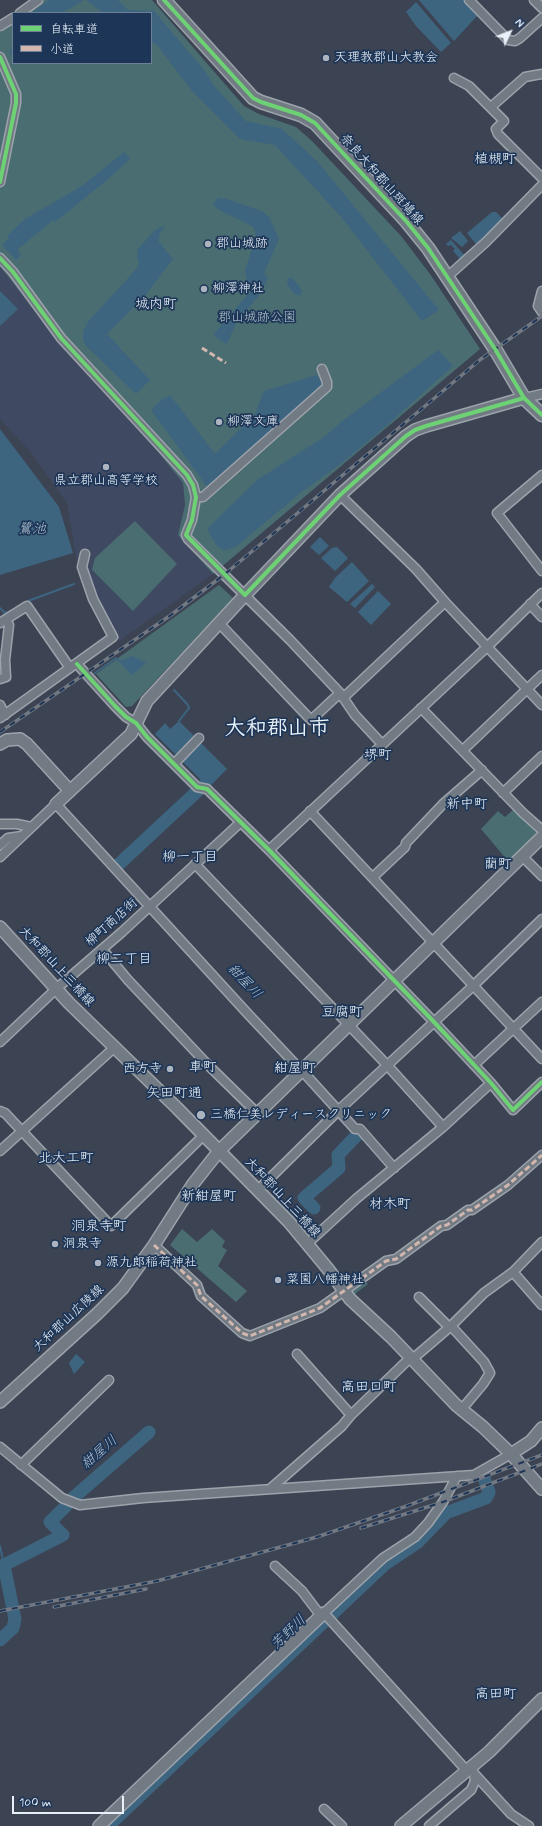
<!DOCTYPE html>
<meta charset="utf-8">
<style>
body{margin:0}
#map{position:relative;width:542px;height:1826px;overflow:hidden;background:#3c4454;font-family:Mynerve,"Klee One",sans-serif}
canvas{display:block}
.legend{position:absolute;left:12px;top:12px;width:140px;height:52px;box-sizing:border-box;background:#1d3557;border:1px solid #6e8097;margin:0;padding:5px 7px;list-style:none;font-size:12px;color:#e8f1f8}
.legend li{display:flex;align-items:center;gap:8px;height:20px}
.legend b{width:20px;border:1px solid #6e8097}
.north{position:absolute;left:490px;top:12px;width:40px;height:40px;-webkit-text-stroke:3px #1d3557;paint-order:stroke;rotate:47deg;font-size:11px;font-weight:700;line-height:16px;text-align:center;color:#e8f1f8}
.north::after{content:'';display:block;margin:auto;width:14px;height:18px;background:#e8f1f8;clip-path:polygon(50% 0,100% 100%,50% 72%,0 100%)}
.scale{position:absolute;left:12px;top:1796px;width:112px;height:18px;box-sizing:border-box;border:2px solid #e8f1f8;border-top:0;padding-left:5px;font-size:12px;line-height:14px;white-space:nowrap;color:#e8f1f8;-webkit-text-stroke:3px #1d3557;paint-order:stroke}
</style>
<div id="map">
<canvas width="542" height="1826"></canvas>
<ul class="legend">
<li><b style="height:5px;background:#6cd273"></b>自転車道</li>
<li><b style="height:5px;background:#d1b7ad"></b>小道</li>
</ul>
<div class="north">N</div>
<div class="scale">100 m</div>
</div>
<script>
const context = document.querySelector('canvas').getContext('2d');
context.lineJoin = 'round';
function fill(path, color) { context.fillStyle = color; context.fill(path, 'evenodd'); }
const shape = rows => new Path2D(rows.map(r => 'M' + r).join(''));
function strokePath(path, color, width, dash) { context.strokeStyle = color; context.lineWidth = width; context.lineCap = dash ? 'butt' : 'round'; context.setLineDash(dash || []); context.stroke(path); }
function write(font, color, halo, rows, align = 'center') {
  context.font = font + ' Mynerve,"Klee One",sans-serif'; context.lineWidth = 3.5; context.setLineDash([]); context.textBaseline = 'middle'; context.strokeStyle = halo; context.fillStyle = color; for (const [text, x, y, turn = 0] of rows) {
    context.save(); context.translate(x, y); context.rotate((+turn || 0) * Math.PI / 180); context.textAlign = isNaN(turn) ? turn : align; if (halo) context.strokeText(text, 0, 0); context.fillText(text, 0, 0); context.restore();
  }
}
fill(shape([
 [0,266,51,332,131,418,183,483,185,505,178,535,213,574,119,641,76,557,67,503,30,451,0,419]
]), '#404962');
fill(shape([
 [43,0,152,0,244,106,259,114,296,127,312,141,401,236,430,274,480,349,213,574,178,535,185,505,183,483,131,418,51,332,0,266,0,32,13,22,13,63,151,63,151,13,25,13],
 [135,521,177,564,133,611,92,570,95,558],
 [219,585,233,598,132,706,126,707,96,674],
 [514,809,542,833,508,861,481,829,498,811,505,817],
 [182,1229,197,1242,212,1229,225,1241,222,1247,227,1250,218,1266,247,1291,236,1302,170,1245],
 [365,1281,368,1284,356,1293,353,1298,350,1292]
]), '#4a6d71');
fill(shape([
 [49,0,84,0,62,13,31,13],
 [86,0,118,0,128,10,154,11,204,70,214,86,246,121,282,129,317,161,439,310,422,321,342,218,275,145,240,139,192,91,157,45,151,42,151,13,103,13],
 [419,0,465,0,479,14,454,41],
 [416,2,451,43,441,52,416,26,406,12],
 [124,152,130,159,101,185,55,222,53,220,17,250,21,255,16,260,2,245,9,238,7,236,25,219,82,186],
 [218,198,227,199,264,212,269,217,279,239,264,273,268,278,258,297,237,321,227,344,213,335,254,287,247,281,245,270,256,236,255,230,252,226,219,210,213,204],
 [492,212,496,212,503,219,477,245,467,233],
 [165,226,159,235,159,242,173,259,144,297,107,334,150,380,136,394,85,345,83,340,83,331,88,322,137,268,139,263,137,257,138,249,155,230],
 [460,231,468,241,462,247,451,238],
 [451,240,465,256,461,260,453,251,455,249,451,245,448,246,446,244],
 [289,278,292,278,299,286,302,291,300,295,296,295,288,286,287,281],
 [0,291,18,309,0,326],
 [438,350,453,366,385,427,342,463,299,494,236,547,226,550,223,550,217,546,207,529,257,480,324,437,341,422],
 [317,375,323,382,322,389,208,488,151,410,165,397,166,398,170,395,215,454,255,414,264,391],
 [0,429,59,507,73,553,0,575],
 [320,537,329,546,319,555,310,547],
 [337,547,348,558,335,571,321,558,332,548],
 [352,562,369,581,347,602,329,587,335,578],
 [372,584,375,587,355,608,350,604],
 [378,591,391,604,371,625,358,612],
 [133,656,146,663,132,675,119,661],
 [179,721,227,769,212,784,207,786,155,734,165,723,170,729],
 [76,1354,85,1362,74,1374,69,1363]
]), '#3e6580');
strokePath(shape([
 [10,54,13,48],
 [0,608,5,613,11,611],
 [15,609,28,601,74,584],
 [95,673,116,658,119,661],
 [174,690,188,705,189,708,179,721],
 [0,1546,4,1565]
]), '#3e6580', 2);
strokePath(shape([
 [117,866,205,784],
 [314,1208,304,1198,339,1168,338,1155,358,1134],
 [73,1498,149,1432],
 [0,1640,13,1628,15,1619,4,1565,63,1535,50,1522,66,1506],
 [108,1826,385,1564,418,1542,446,1513,486,1498,489,1492,483,1475]
]), '#3e6580', 13);
const street = shape([
 [469,0,508,40,515,41,520,38,542,18],
 [534,0,542,8],
 [20,13,38,0],
 [0,26,13,18],
 [0,57,16,94,16,103,0,182],
 [454,78,469,86,504,121,496,129,498,134,542,178],
 [491,107,525,77,542,74],
 [0,258,13,272,61,338,187,475,193,485,196,497,192,520,186,535,188,539,290,640,340,693,355,715,381,743],
 [447,277,486,242,542,185],
 [542,291,538,306,542,312],
 [524,398,542,394],
 [542,475,497,513,542,571],
 [340,495,416,569,445,602,542,705],
 [196,497,203,497,327,387,327,382,322,369],
 [530,604,542,617],
 [0,623,27,606,70,668],
 [219,623,311,720,340,693],
 [77,664,115,706,126,717,136,723,147,737,197,787,207,789,269,850,434,1022,491,1083,513,1110,542,1082],
 [0,679,6,677,5,660,9,625,6,619],
 [343,698,445,602],
 [0,705,5,715],
 [421,708,523,813,542,830],
 [0,718,113,637,93,599,82,567,85,554],
 [463,750,542,675],
 [174,764,199,738],
 [503,793,542,756],
 [310,811,542,1059],
 [0,824,17,824,31,827],
 [0,845,8,838,22,836],
 [269,850,487,647,542,593],
 [522,856,542,876],
 [0,857,56,804,248,1014,297,1066,303,1069,305,1074,355,1129,360,1129,394,1168],
 [195,864,387,1065,443,1127],
 [373,877,405,847,406,843,443,804,482,770],
 [102,949,128,980,207,1064,258,1114],
 [0,1042,56,989,122,932,241,822],
 [474,1065,542,1002],
 [0,1111,5,1113,111,1226,203,1136],
 [0,1151,115,1047],
 [258,1190,341,1108,473,986,542,919],
 [307,1244,356,1199,443,1127,491,1083],
 [154,1245,166,1256],
 [168,1258,197,1285,201,1296,242,1333,250,1336,320,1308,386,1261,396,1259,441,1226,447,1225,468,1210,472,1210,508,1185,542,1155],
 [513,1272,542,1305],
 [419,1297,449,1327],
 [451,1326,484,1362,490,1373,483,1384,462,1409],
 [297,1354,351,1415],
 [0,1447,62,1498,80,1505,143,1498,474,1475,511,1454],
 [21,1465,109,1380],
 [457,1476,443,1502,428,1523,415,1537,383,1558,324,1613,467,1771],
 [270,1489,342,1426,351,1415,410,1358,416,1356,451,1326,484,1293,513,1272,542,1242],
 [275,1566,302,1591,321,1616],
 [470,1769,511,1814,529,1826],
 [324,1809,342,1826],
 [429,1826,471,1790,475,1781,474,1773]
]);
const secondary = shape([
 [0,744,7,740,20,739,27,744,70,791],
 [56,804,131,734,147,701,245,595,340,495,406,436,415,430,426,426,524,398],
 [0,927,69,1003,177,1108,289,1222,328,1269,350,1299,391,1337,456,1405,483,1427,511,1454,542,1489],
 [0,1402,97,1314,123,1288,154,1245,193,1184,219,1151,542,837],
 [511,1454,531,1441,542,1428],
 [99,1826,324,1613],
 [401,1826,489,1752,542,1699]
]);
const primary = shape([
 [164,0,253,98,261,102,301,115,315,123,406,221,428,248,495,349,524,398,542,415]
]);
strokePath(street, '#9da3ab', 11);
strokePath(secondary, '#9da3ab', 14);
strokePath(primary, '#9da3ab', 15);
strokePath(street, '#727a84', 8);
strokePath(secondary, '#727a84', 11);
strokePath(primary, '#727a84', 12);
const rail = shape([
 [0,732,171,615,225,574,481,359,542,316],
 [361,1528,443,1502,542,1464],
 [54,1607,146,1589],
 [0,1611,157,1581,317,1537,404,1507,542,1455]
]);
strokePath(rail, '#727982', 3.5);
strokePath(rail, '#1d3557', 2, [6]);
strokePath(shape([
 [202,348,226,363],
 [154,1245,197,1285,201,1296,242,1333,250,1336,320,1308,386,1261,396,1259,441,1226,447,1225,468,1210,472,1210,508,1185,542,1155]
]), '#d1b7ad', 3, [6, 3]);
strokePath(shape([
 [164,0,253,98,261,102,301,115,315,123,406,221,428,248,495,349,524,398,542,415],
 [0,57,16,94,16,103,0,182],
 [0,258,13,272,61,338,187,475,193,485,196,497,192,520,186,535,245,595,340,495,406,436,415,430,426,426,524,398],
 [77,664,115,706,126,717,136,723,147,737,197,787,207,789,269,850,434,1022,491,1083,513,1110,542,1082]
]), '#6cd273', 4);
for (const [x, y, r, color] of [
 [326,58,4,"#acb4bf"],
 [208,244,4,"#acb4bf"],
 [204,289,4,"#acb4bf"],
 [219,422,4,"#acb4bf"],
 [106,467,4,"#acb4bf"],
 [170,1069,4,"#acb4bf"],
 [201,1115,5,"#acb4bf"],
 [55,1244,4,"#acb4bf"],
 [98,1263,4,"#acb4bf"],
 [278,1280,4,"#acb4bf"]
]) { const dot = new Path2D(); dot.arc(x, y, r, 0, 2 * Math.PI); context.fillStyle = color; context.fill(dot); strokePath(dot, '#1d3557', 1.5); }
write('13px', '#e8f1f8', '#1d3557', [
 ["天理教郡山大教会",334,58],
 ["郡山城跡",216,244],
 ["柳澤神社",212,289],
 ["柳澤文庫",227,422],
 ["県立郡山高等学校",106,481,"center"],
 ["西方寺",162,1069,"right"],
 ["三橋仁美レディースクリニック",210,1115],
 ["洞泉寺",63,1244],
 ["源九郎稲荷神社",106,1263],
 ["菜園八幡神社",286,1280]
], 'left');
write('13px', '#e8f1f8', '#1d3557', [
 ["奈良大和郡山斑鳩線",381,180,48],
 ["柳町商店街",112,923,-42],
 ["大和郡山上三橋線",56,967,47],
 ["大和郡山上三橋線",282,1198,47],
 ["大和郡山広陵線",69,1319,-43]
]);
write('13px', '#b1c5ca', '#1d3557', [
 ["郡山城跡公園",257,318]
]);
write('14px', '#e8f1f8', '#1d3557', [
 ["植槻町",495,160],
 ["城内町",156,305],
 ["堺町",378,756],
 ["新中町",467,805],
 ["柳一丁目",190,858],
 ["藺町",498,865],
 ["柳二丁目",124,960],
 ["豆腐町",342,1013],
 ["車町",203,1068],
 ["紺屋町",295,1069],
 ["矢田町通",174,1094],
 ["北大工町",66,1159],
 ["新紺屋町",209,1197],
 ["材木町",390,1205],
 ["洞泉寺町",99,1227],
 ["高田口町",369,1388],
 ["高田町",496,1695]
]);
write('italic 14px', '#acc1cf', '#1d3557', [
 ["鷺池",32,530],
 ["紺屋川",244,982,47],
 ["紺屋川",100,1453,-41],
 ["芳野川",289,1633,-43]
]);
write('bold 21px', '#e8f1f8', '#1d3557', [
 ["大和郡山市",277,730]
]);
</script>
